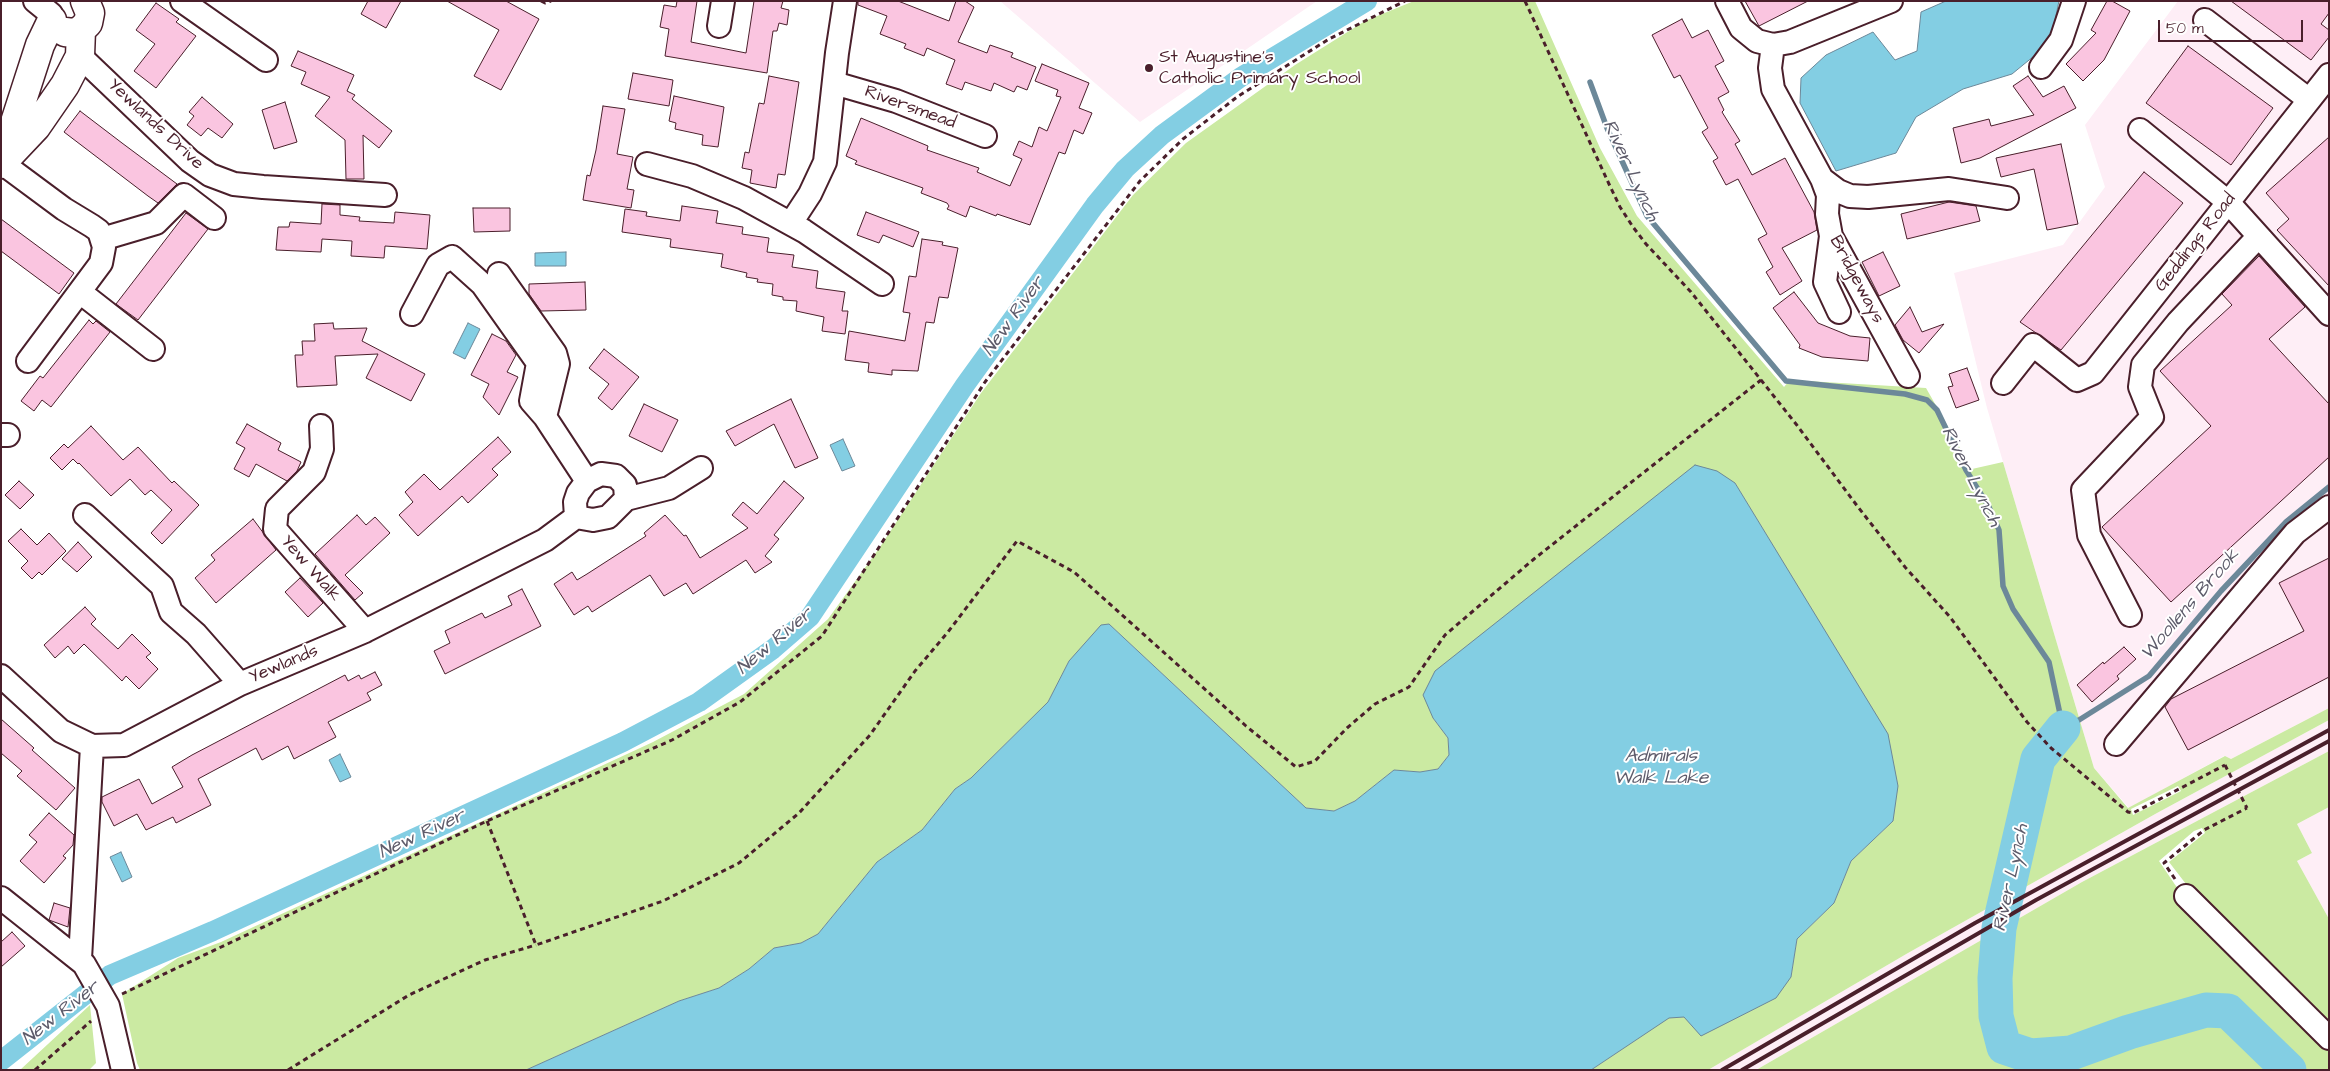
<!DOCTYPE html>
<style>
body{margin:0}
#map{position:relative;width:2330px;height:1071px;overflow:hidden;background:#fff;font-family:"Architects Daughter",sans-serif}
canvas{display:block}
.frame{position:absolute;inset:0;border:2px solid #4a1f2b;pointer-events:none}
.scale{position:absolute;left:2158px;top:20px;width:145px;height:22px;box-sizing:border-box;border:2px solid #4a1f2b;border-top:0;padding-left:6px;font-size:15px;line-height:18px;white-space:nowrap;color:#4a1f2b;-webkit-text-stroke:4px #fff;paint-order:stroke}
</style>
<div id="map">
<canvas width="2330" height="1071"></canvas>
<div class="frame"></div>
<div class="scale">50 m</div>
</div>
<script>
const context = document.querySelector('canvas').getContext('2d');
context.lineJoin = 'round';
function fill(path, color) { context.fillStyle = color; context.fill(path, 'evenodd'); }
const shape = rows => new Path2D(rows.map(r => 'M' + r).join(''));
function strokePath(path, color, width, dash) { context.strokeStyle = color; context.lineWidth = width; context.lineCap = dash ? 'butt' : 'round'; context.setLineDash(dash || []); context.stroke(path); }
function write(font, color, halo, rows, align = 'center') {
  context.font = font + ' "Architects Daughter",sans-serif'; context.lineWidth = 4; context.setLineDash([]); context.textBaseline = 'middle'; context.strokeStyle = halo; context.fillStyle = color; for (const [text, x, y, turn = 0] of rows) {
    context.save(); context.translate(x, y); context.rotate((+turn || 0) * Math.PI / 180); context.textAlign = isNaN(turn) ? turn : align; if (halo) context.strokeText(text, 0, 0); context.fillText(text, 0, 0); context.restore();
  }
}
fill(shape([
 [1000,1,1317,1,1140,122],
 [2178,1,2329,1,2329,708,2231,759,2224,756,2129,808,2094,768,1987,408,1954,273,2063,245,2105,187,2085,125],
 [2329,720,2329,751,2082,882,1756,1070,1708,1070,1908,953,2157,813],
 [2329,807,2329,919,2297,861,2312,853,2297,824]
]), '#feeef6');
fill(shape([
 [1414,1,1535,1,1600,148,1637,216,1784,387,1790,380,1926,388,1972,469,2003,462,2094,768,2128,808,2225,756,2231,759,2329,708,2329,720,2157,813,1908,953,1708,1070,1591,1070,1669,1017,1683,1017,1791,977,1797,939,1834,903,1851,861,1893,821,1801,593,1735,483,1433,718,1448,738,1449,755,1438,769,1420,772,1394,770,1355,801,1334,811,1306,808,1109,624,1069,661,1048,702,971,778,955,789,922,830,877,862,818,934,801,943,774,948,749,969,719,988,679,1001,526,1070,140,1070,137,1063,122,994,178,958,221,942,653,742,744,694,828,619,880,547,981,393,1133,195,1186,143,1295,65,1365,21],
 [2178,786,2181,791,2133,815,2131,809],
 [2329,751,2329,807,2297,824,2312,853,2297,861,2329,919,2329,1033,2206,910,2169,862,2205,833,2202,828,2194,831,2159,861,2180,892,2329,1048,2329,1070,1756,1070,2082,882],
 [90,1005,96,1063,89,1070,20,1070]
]), '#cbeaa2');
const water = shape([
 [1946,1,2059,1,2051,39,2034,56,2012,74,1963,89,1916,117,1896,153,1836,171,1800,103,1801,78,1826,55,1873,32,1895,60,1917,51,1921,12,1946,1],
 [566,252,566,266,535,266,535,253,566,252],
 [468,323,480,329,465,359,453,353,468,323],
 [843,439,855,466,842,471,830,445,843,439],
 [1695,465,1717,471,1735,483,1888,734,1898,786,1893,821,1851,861,1834,903,1797,939,1791,977,1776,998,1701,1036,1684,1017,1669,1018,1591,1070,526,1070,679,1001,719,988,749,969,774,948,801,943,818,934,877,862,922,830,955,789,971,778,1048,702,1069,661,1101,625,1109,624,1306,808,1334,811,1355,801,1394,770,1420,772,1438,769,1449,755,1448,738,1433,718,1423,695,1435,671,1695,465],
 [340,754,351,777,340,782,329,760,340,754],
 [121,852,132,877,122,882,110,857,121,852]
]);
fill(water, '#83cee3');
strokePath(water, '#6c8899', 1);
strokePath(shape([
 [1590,82,1607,128,1647,216,1786,381,1905,394,1927,400,1937,410,1966,470,1989,507,1999,530,2003,586,2013,609,2049,662,2063,728,2079,720,2149,676,2221,591,2286,522,2329,487]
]), '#6c8899', 5.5);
strokePath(shape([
 [1,1061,110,975,213,931,623,742,699,702,773,649,810,617,965,385,1095,205,1125,169,1162,135,1241,77,1367,1]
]), '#83cee3', 20);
strokePath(shape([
 [2063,728,2038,759,1999,928,1995,978,1996,1016,2004,1047,2031,1056,2071,1053,2129,1032,2206,1010,2228,1011,2289,1070]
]), '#83cee3', 35);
const building = shape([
 [368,1,401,1,386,28,361,14,368,1],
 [447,1,506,1,539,19,501,90,474,76,499,30,447,1],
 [677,1,697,1,691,42,746,53,754,1,783,1,781,8,789,10,787,25,779,23,777,31,773,31,767,73,665,56,669,29,660,27,664,5,676,7,677,1],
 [858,1,898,1,949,21,956,1,965,1,974,7,958,42,987,53,990,45,1013,53,1011,57,1036,67,1027,90,1017,86,1014,92,994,83,991,91,965,82,962,90,946,84,955,60,927,48,924,56,904,48,906,44,880,34,887,16,858,5,858,1],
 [1745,1,1808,1,1759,26,1745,1],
 [2107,1,2112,1,2130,11,2104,60,2083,81,2066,64,2096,33,2091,30,2107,1],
 [2231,1,2329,1,2329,13,2321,24,2329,30,2329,37,2311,60,2231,1],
 [156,3,179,19,176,22,196,36,156,88,134,71,155,44,136,30,156,3],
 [1682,19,1692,38,1708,30,1724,61,1715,66,1729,92,1718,98,1724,110,1722,112,1740,141,1735,144,1752,175,1785,158,1814,212,1817,230,1782,248,1802,281,1780,295,1766,272,1773,267,1758,239,1767,234,1738,179,1726,185,1713,161,1718,158,1702,132,1708,128,1680,75,1674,78,1652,35,1682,19],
 [2188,46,2273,108,2231,165,2146,103,2188,46],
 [298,51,354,75,347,91,355,95,352,99,392,131,379,148,363,135,364,179,346,179,345,140,315,116,330,97,301,84,306,72,291,66,298,51],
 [1042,64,1089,83,1079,108,1092,113,1083,134,1074,130,1065,154,1059,152,1030,225,997,214,996,216,970,206,966,217,947,209,949,206,947,203,921,193,923,188,855,164,857,161,846,156,861,118,928,146,927,150,979,168,977,172,1010,186,1022,159,1013,155,1019,141,1032,147,1039,127,1047,131,1061,97,1056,96,1058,90,1035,81,1042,64],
 [633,73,673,80,669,106,628,99,633,73],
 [769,76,799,82,785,175,778,174,776,188,750,183,752,170,742,168,745,152,749,153,759,103,764,104,769,76],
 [2028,76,2043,97,2064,86,2076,108,1980,158,1961,163,1953,128,1989,119,1991,126,2034,115,2013,86,2028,76],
 [674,96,724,107,718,147,702,145,703,135,675,129,676,123,669,121,674,96],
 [202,97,233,124,222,138,208,128,201,136,187,125,194,116,189,112,202,97],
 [285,102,297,142,274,149,262,110,285,102],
 [603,106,625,109,617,154,633,157,627,189,634,190,631,208,583,200,587,175,590,176,596,150,603,106],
 [80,111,122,143,177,184,158,203,148,196,64,132,80,111],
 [2329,137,2329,286,2277,230,2289,219,2266,193,2329,137],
 [2061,144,2078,224,2047,230,2034,169,2001,177,1996,158,2061,144],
 [2144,172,2183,203,2061,350,2020,322,2144,172],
 [1949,202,1976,206,1980,221,1907,239,1901,214,1949,202],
 [322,204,340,205,340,215,360,217,359,221,394,223,395,212,430,215,427,249,385,246,384,258,351,256,352,241,322,239,321,252,276,250,278,227,289,227,290,222,321,224,322,204],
 [682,206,718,211,716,223,743,227,742,234,769,238,767,252,794,255,792,267,818,271,816,288,845,292,842,311,848,311,845,334,822,331,824,317,796,311,797,301,783,300,783,297,772,295,773,284,757,282,758,279,746,277,747,273,721,267,723,254,670,247,671,239,622,232,625,209,647,212,646,216,680,221,682,206],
 [473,208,510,208,510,231,474,232,473,208],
 [866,212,919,232,913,247,883,235,879,243,857,235,866,212],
 [186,213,208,229,138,320,116,304,186,213],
 [1,219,74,273,59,294,1,251,1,219],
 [922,239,943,242,942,245,958,248,948,298,939,297,934,323,926,322,918,371,892,370,892,375,868,372,869,363,845,360,849,331,905,341,910,313,903,312,909,276,916,277,922,239],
 [1883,252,1900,286,1879,296,1862,262,1883,252],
 [2259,256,2305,307,2269,339,2329,404,2329,457,2171,602,2102,527,2211,426,2160,371,2232,305,2222,294,2259,256],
 [585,282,586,310,541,311,529,294,529,284,585,282],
 [1794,292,1818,323,1850,336,1870,338,1868,361,1822,357,1799,348,1800,345,1773,308,1794,292],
 [1910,307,1922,332,1944,324,1919,353,1903,340,1895,325,1910,307],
 [89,320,93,324,96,321,110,332,51,407,42,400,34,411,21,401,40,376,43,378,89,320],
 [333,323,334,329,367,328,362,341,425,374,411,401,366,378,378,354,335,356,337,385,297,387,295,355,303,355,302,341,315,341,314,324,333,323],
 [492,334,506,341,516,355,507,372,518,377,499,415,483,397,489,384,471,375,492,334],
 [604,349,639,377,612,410,598,398,609,384,589,368,604,349],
 [1967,368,1979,400,1956,408,1948,387,1953,386,1949,374,1967,368],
 [791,399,818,458,795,468,774,424,735,446,726,431,791,399],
 [644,404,678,420,662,452,629,436,644,404],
 [247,424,281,443,278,450,301,462,297,471,287,481,256,464,249,477,234,469,245,448,236,443,247,424],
 [91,426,123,460,138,447,172,483,174,481,199,505,162,544,151,533,172,510,151,490,145,495,130,479,111,496,79,463,78,464,73,459,62,470,50,458,64,444,68,448,91,426],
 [498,437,511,452,492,469,498,475,468,503,462,496,418,536,399,515,413,502,405,492,424,474,440,490,498,437],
 [19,481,34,495,20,509,5,495,19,481],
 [784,481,804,498,774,535,779,539,765,556,772,562,755,573,746,560,693,594,686,583,664,596,650,575,592,612,588,606,574,615,554,584,572,572,577,580,587,574,646,536,644,533,665,515,684,536,686,535,700,558,748,528,732,515,743,502,757,514,784,481],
 [357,515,366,525,375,517,390,533,345,575,363,593,355,600,315,554,357,515],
 [253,519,276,550,216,603,195,578,215,560,211,555,253,519],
 [21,529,37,545,49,533,66,551,42,575,39,572,32,579,21,568,28,561,8,541,21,529],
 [78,542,92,557,77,572,62,559,78,542],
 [2329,558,2329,677,2188,750,2165,707,2171,699,2304,631,2279,583,2329,558],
 [300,578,323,603,308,617,285,592,300,578],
 [522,589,541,626,445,674,434,651,450,643,445,631,482,613,485,618,512,605,508,596,522,589],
 [85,607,96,619,91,624,118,649,132,634,151,653,146,657,158,669,139,689,126,676,122,681,84,644,74,654,68,646,55,658,44,645,85,607],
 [2124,647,2136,659,2117,676,2119,679,2092,702,2077,685,2103,662,2104,664,2124,647],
 [375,672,382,685,367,693,371,700,328,722,336,737,294,759,288,746,262,760,256,748,198,779,211,805,176,823,173,817,146,830,137,814,114,826,102,802,102,797,139,779,152,804,183,787,172,767,192,755,345,675,348,681,359,675,361,679,375,672],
 [1,719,34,748,32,750,75,788,56,810,17,776,22,771,1,753,1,719],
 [49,813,74,835,73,845,63,856,66,858,44,883,20,861,37,842,29,835,49,813],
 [54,903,70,908,68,927,49,920,54,903],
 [12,932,25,946,1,967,1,942,12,932]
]);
fill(building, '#fac5e0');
strokePath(building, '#4a1f2b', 1);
const minor = shape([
 [35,1,51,14],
 [182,1,266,60],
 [1727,1,1741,28,1757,41,1773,45,1770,68,1773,89,1822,179,1828,195,1827,214,1831,236,1908,376],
 [2205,20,2308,99],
 [719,26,723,1],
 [1773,45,1790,42,1891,1],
 [80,56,190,161,210,175,234,184,263,187,385,195],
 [2041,67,2061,40,2074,1],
 [834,83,896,101,985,136],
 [2140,130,2228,202,2329,314],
 [2,163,64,209,92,226,99,231,104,247,101,263,28,361],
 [647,164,692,176,744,198,804,231,882,284],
 [1822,179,1838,191,1850,196,1868,197,1949,189,2007,198],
 [791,223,810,194,825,162,837,53,845,1],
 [1831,236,1825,282,1839,312],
 [102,239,156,223,184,195,214,218],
 [499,274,555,353,558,364,545,417],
 [80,292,153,349],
 [412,314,438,265,452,257,482,284,538,363,531,401,545,417,587,481],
 [2003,383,2033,345,2077,380,2093,373,2329,75],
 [321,426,322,449,314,472,277,509,275,529,365,631],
 [1,435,8,435],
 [626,499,669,488,701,468],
 [85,515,162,586,171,612,196,634,240,684],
 [2130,615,2089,535,2083,490,2152,417,2140,387,2143,365,2178,322,2258,237],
 [1,676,61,731,92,746,124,745,240,684,365,631,545,540,576,517,593,520,608,517,626,499,625,485,616,476,601,474,587,481,578,493,575,502,576,517],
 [2116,744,2295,533,2329,507],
 [2186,896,2329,1038],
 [1,898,84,964,108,1006,123,1070],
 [80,959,92,746]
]);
const major = shape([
 [65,32,73,33,81,30,88,23,90,13,85,1],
 [5,153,40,45,52,20],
 [1,164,36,127,65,85,80,56,81,30]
]);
strokePath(minor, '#4a1f2b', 26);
strokePath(major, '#4a1f2b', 31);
strokePath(shape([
 [541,1,545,3,551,1],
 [1525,1,1609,184,1620,207,1633,227,1646,244,1691,292,1796,424,1858,507,1905,567,1950,617,2027,722,2051,748,2128,812,2133,813,2225,765],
 [487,821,536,945,663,901,739,863,799,813,870,735,915,671,948,632,1017,541,1074,572,1246,726,1296,767,1315,761,1347,728,1375,704,1409,687,1445,635,1534,559,1761,380],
 [2175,879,2164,863,2204,830,2247,808],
 [122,994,487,821,672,740,740,702,822,636,985,382,1140,181,1183,139,1237,97,1329,39,1405,1],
 [35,1070,91,1021],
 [288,1070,409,995,485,960,536,945]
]), '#4a1f2b', 3, [5, 4]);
strokePath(minor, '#fff', 22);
strokePath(major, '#fff', 28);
strokePath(shape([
 [1722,1070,1975,923,2329,730],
 [1742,1070,2036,900,2329,741]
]), '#4a1f2b', 4);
strokePath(shape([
 [2225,765,2247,808]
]), '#4a1f2b', 3, [5, 4]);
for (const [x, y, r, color] of [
 [1149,68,5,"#4a1f2b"]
]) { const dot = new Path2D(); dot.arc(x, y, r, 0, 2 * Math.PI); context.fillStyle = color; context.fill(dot); strokePath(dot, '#fff', 2); }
write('18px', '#4a1f2b', '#fff', [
 ["St Augustine's",1159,58],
 ["Catholic Primary School",1159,79]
], 'left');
write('18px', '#4a1f2b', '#fff', [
 ["Riversmead",910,108,20],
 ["Yewlands Drive",155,125,43],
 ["Geddings Road",2196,243,-52],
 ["Bridgeways",1856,280,62],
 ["Yew Walk",310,569,49],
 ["Yewlands",284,665,-23]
]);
write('italic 19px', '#5e5c6b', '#fff', [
 ["River Lynch",1630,171,65],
 ["New River",1014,317,-54],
 ["River Lynch",1970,477,63],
 ["Woollens Brook",2191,605,-49],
 ["New River",775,642,-40],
 ["Admirals",1661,757],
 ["Walk Lake",1661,779],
 ["New River",422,835,-25],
 ["River Lynch",2012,878,-78],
 ["New River",61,1014,-38]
]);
</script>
